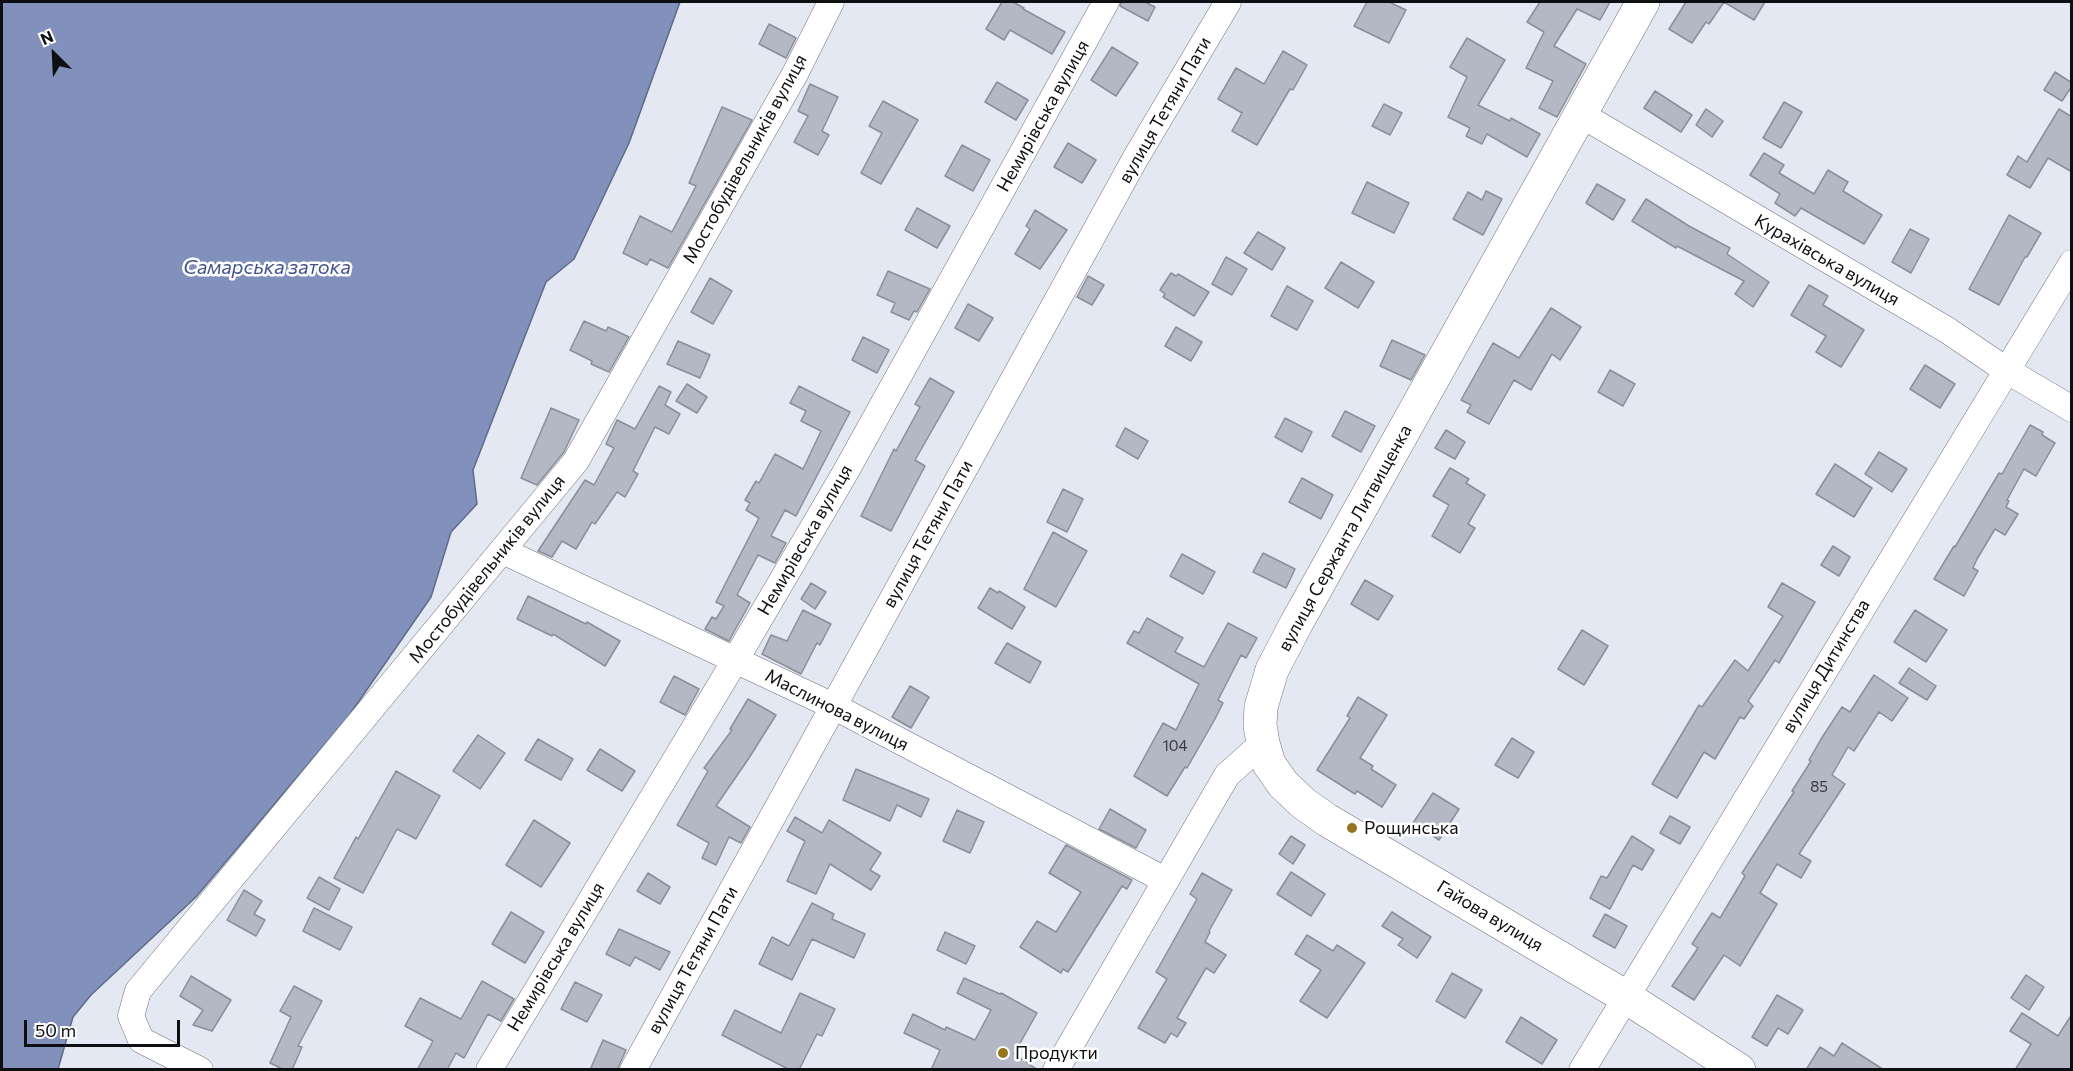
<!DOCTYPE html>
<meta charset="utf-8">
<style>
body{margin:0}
#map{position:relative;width:2073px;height:1071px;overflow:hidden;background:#e3e8f3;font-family:Commissioner,sans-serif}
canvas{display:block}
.frame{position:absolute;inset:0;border:3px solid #0d0f13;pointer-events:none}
.north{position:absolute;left:24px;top:24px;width:60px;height:60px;-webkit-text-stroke:4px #fff;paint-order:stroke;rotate:336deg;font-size:16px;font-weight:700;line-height:24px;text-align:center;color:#0d0f13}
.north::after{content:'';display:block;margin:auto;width:21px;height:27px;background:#0d0f13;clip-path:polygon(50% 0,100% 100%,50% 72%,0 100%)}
.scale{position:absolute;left:24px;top:1020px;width:156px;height:27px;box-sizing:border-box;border:3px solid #0d0f13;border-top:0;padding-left:8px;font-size:18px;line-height:21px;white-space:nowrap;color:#0d0f13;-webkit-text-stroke:4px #fff;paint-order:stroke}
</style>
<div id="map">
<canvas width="2073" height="1071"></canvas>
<div class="frame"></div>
<div class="north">N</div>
<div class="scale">50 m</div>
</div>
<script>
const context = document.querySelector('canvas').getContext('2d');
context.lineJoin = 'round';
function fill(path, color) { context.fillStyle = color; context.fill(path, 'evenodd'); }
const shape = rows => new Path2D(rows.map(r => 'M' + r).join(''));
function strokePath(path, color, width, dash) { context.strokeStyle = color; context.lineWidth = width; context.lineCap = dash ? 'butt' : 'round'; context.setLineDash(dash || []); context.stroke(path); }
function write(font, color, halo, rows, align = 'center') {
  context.font = font + ' Commissioner,sans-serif'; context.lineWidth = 5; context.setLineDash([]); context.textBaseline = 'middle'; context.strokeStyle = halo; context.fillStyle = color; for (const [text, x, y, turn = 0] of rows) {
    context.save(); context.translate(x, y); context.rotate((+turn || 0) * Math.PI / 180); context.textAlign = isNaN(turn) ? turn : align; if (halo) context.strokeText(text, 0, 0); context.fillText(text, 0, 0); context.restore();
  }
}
const water = shape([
 [2,2,680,2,629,143,574,259,546,282,473,470,477,504,451,532,431,597,348,717,196,897,91,995,73,1017,58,1069,2,1070,2,2]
]);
fill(water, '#8291bb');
strokePath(water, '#5f6a89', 1.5);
const building = shape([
 [1002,2,1013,2,1024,8,1023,9,1065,32,1052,54,1010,30,1004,40,986,29,1002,2],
 [1121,2,1145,2,1155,7,1148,21,1120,6,1121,2],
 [1367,2,1389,2,1406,10,1389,43,1354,26,1367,2],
 [1540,2,1610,2,1600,20,1577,9,1554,46,1586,64,1557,117,1539,108,1553,81,1526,68,1544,32,1527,22,1540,2],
 [1686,2,1724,2,1709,24,1706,22,1692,43,1669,29,1686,2],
 [1724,2,1765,2,1754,20,1724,2],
 [769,24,796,38,786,58,759,44,769,24],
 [1467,38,1505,60,1478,105,1510,121,1511,118,1540,134,1527,157,1487,134,1482,144,1466,136,1470,128,1448,117,1467,77,1450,67,1467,38],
 [1112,47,1138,63,1116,96,1091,80,1112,47],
 [1283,51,1307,65,1293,90,1290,89,1257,145,1232,131,1242,113,1218,99,1236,68,1264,84,1283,51],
 [2055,72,2072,83,2072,86,2062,101,2044,90,2055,72],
 [997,82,1028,100,1016,120,985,102,997,82],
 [810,84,838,97,822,131,829,135,818,155,794,142,808,116,798,111,810,84],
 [1655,91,1692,115,1681,132,1644,108,1655,91],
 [883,101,918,120,881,184,861,173,882,133,869,126,883,101],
 [1784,102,1802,112,1781,148,1763,138,1784,102],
 [1384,104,1402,113,1390,135,1372,126,1384,104],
 [722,107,752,120,668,268,650,259,647,265,623,253,640,216,672,232,696,186,689,183,722,107],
 [1706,109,1723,121,1712,137,1696,125,1706,109],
 [2059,109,2072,117,2072,172,2048,158,2030,188,2007,175,2018,156,2027,162,2059,109],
 [1068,143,1096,160,1082,183,1054,167,1068,143],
 [962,145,990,160,973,191,945,176,962,145],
 [1764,153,1784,165,1779,173,1814,194,1828,170,1848,182,1843,191,1882,215,1864,244,1801,208,1795,216,1775,203,1780,194,1750,175,1764,153],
 [1367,182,1409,203,1394,233,1352,213,1367,182],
 [1597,184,1625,200,1613,220,1586,203,1597,184],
 [1486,191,1502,199,1483,235,1453,219,1468,192,1482,200,1486,191],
 [1646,199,1689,226,1730,248,1727,254,1769,282,1753,307,1735,294,1744,281,1677,246,1676,248,1632,221,1646,199],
 [917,208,950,226,937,248,905,230,917,208],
 [1035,210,1067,230,1040,269,1015,254,1030,229,1026,226,1035,210],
 [2009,215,2041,233,2027,257,2025,257,1999,305,1969,289,2009,215],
 [1910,229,1929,239,1911,273,1892,262,1910,229],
 [1258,232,1285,248,1272,270,1244,253,1258,232],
 [1226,257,1247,269,1232,295,1212,284,1226,257],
 [1341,262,1374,282,1358,308,1325,288,1341,262],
 [888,271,930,289,917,312,914,311,909,320,891,312,895,303,877,295,888,271],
 [1171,273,1176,276,1178,274,1209,292,1194,316,1163,297,1165,294,1160,290,1171,273],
 [1088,276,1104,285,1092,305,1077,297,1088,276],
 [710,278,732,291,713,324,691,312,710,278],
 [1809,285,1828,296,1823,305,1864,330,1841,367,1816,352,1826,336,1791,315,1809,285],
 [1287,286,1313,301,1297,330,1271,316,1287,286],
 [968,304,993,318,979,341,955,328,968,304],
 [1551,308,1581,327,1560,360,1552,354,1531,390,1514,380,1489,424,1467,412,1471,405,1461,400,1493,343,1519,358,1551,308],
 [584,321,606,331,608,327,629,337,609,372,591,364,592,361,570,350,584,321],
 [1176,327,1202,342,1191,361,1165,346,1176,327],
 [863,337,889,350,877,373,852,360,863,337],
 [1392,340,1425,355,1411,380,1380,366,1392,340],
 [678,341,710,355,700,378,667,364,678,341],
 [1925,365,1955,384,1940,408,1910,389,1925,365],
 [1610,370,1635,384,1623,406,1598,392,1610,370],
 [930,378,954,392,915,460,925,466,891,531,861,516,894,449,896,451,920,407,915,404,930,378],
 [687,384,707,397,697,413,676,401,687,384],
 [659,386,671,392,665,405,680,414,669,434,655,427,633,471,638,474,625,497,617,492,595,524,592,522,576,549,562,541,552,557,538,551,585,480,594,485,614,448,606,444,617,420,635,429,659,386],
 [799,386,850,412,796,516,785,510,771,536,786,543,775,563,758,555,737,595,750,603,729,641,705,629,712,617,716,619,724,606,716,602,759,518,746,510,750,503,745,500,756,481,759,483,775,454,803,469,821,431,801,421,806,411,790,403,799,386],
 [551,408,579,420,564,452,537,485,521,478,551,408],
 [1345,411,1375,426,1361,452,1332,436,1345,411],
 [1285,418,1312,432,1302,452,1275,437,1285,418],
 [2030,425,2043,432,2042,435,2055,443,2036,476,2024,469,2007,500,2009,501,2006,507,2018,514,2005,535,1995,529,1977,559,1973,568,1978,571,1964,596,1934,579,1954,546,1955,547,1999,473,2002,474,2030,425],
 [1125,428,1148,441,1138,459,1116,446,1125,428],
 [1446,430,1465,442,1455,459,1435,448,1446,430],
 [1879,452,1907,469,1892,492,1865,474,1879,452],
 [1835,464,1872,488,1854,517,1816,494,1835,464],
 [1450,468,1469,479,1466,483,1485,495,1468,524,1475,528,1460,553,1432,536,1449,505,1433,496,1450,468],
 [1302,478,1333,495,1321,519,1289,502,1302,478],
 [1063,489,1083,499,1067,532,1047,522,1063,489],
 [1053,532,1087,551,1056,607,1024,589,1053,532],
 [1833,546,1850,557,1839,576,1821,565,1833,546],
 [1263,553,1295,569,1286,588,1253,572,1263,553],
 [1182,554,1215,572,1203,594,1170,576,1182,554],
 [1365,580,1393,596,1378,620,1351,604,1365,580],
 [811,583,826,592,815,609,801,599,811,583],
 [1782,583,1815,602,1779,663,1775,660,1748,701,1753,706,1744,719,1740,717,1715,759,1704,752,1677,798,1652,784,1699,705,1702,707,1735,660,1748,671,1783,616,1768,607,1782,583],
 [990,588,998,593,999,591,1025,607,1012,629,978,608,990,588],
 [528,596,586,624,587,622,620,641,605,666,553,634,552,636,517,619,528,596],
 [803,610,831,624,820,645,817,643,801,674,762,654,771,635,787,641,803,610],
 [1915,610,1947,630,1926,662,1894,642,1915,610],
 [1147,618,1183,638,1175,652,1204,667,1228,623,1257,638,1246,658,1241,655,1218,700,1223,703,1215,719,1187,768,1185,767,1167,796,1134,776,1163,723,1176,730,1199,684,1127,643,1134,631,1139,633,1147,618],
 [1582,630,1608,646,1584,685,1558,669,1582,630],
 [1007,643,1041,662,1030,683,995,663,1007,643],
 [1909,668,1936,686,1927,700,1899,683,1909,668],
 [1874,675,1908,698,1892,721,1879,712,1854,751,1848,747,1832,775,1845,784,1799,854,1811,861,1801,878,1777,864,1760,893,1777,904,1740,966,1724,955,1694,1000,1672,986,1698,948,1692,944,1712,913,1720,918,1745,876,1742,873,1794,792,1792,791,1811,761,1809,760,1821,739,1842,707,1850,712,1874,675],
 [674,676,699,689,685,715,660,702,674,676],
 [910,686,929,697,911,728,892,717,910,686],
 [1358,697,1387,715,1360,758,1373,766,1371,769,1396,785,1382,807,1357,791,1355,794,1317,770,1350,718,1347,716,1358,697],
 [748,699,776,715,749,758,716,806,750,827,741,843,729,837,716,865,702,858,709,843,677,825,708,771,704,768,732,730,730,729,748,699],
 [478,735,505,753,480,789,453,771,478,735],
 [1512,738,1534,752,1518,778,1495,765,1512,738],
 [538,739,573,759,561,780,525,760,538,739],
 [600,749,635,771,622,791,587,770,600,749],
 [856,769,929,799,921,817,897,805,890,821,843,800,856,769],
 [396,771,440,796,416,839,397,829,363,893,334,878,356,837,358,839,396,771],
 [1433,793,1459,809,1439,840,1413,823,1433,793],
 [1110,809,1146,830,1136,848,1099,829,1110,809],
 [957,810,984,822,970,853,943,841,957,810],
 [1670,816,1690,827,1680,844,1660,833,1670,816],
 [795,817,822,833,829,820,881,853,870,870,880,876,871,890,830,864,816,894,787,881,805,841,787,831,795,817],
 [534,820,570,843,541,887,506,865,534,820],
 [1291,836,1305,845,1293,864,1279,854,1291,836],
 [1632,836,1654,850,1642,870,1633,865,1610,909,1590,898,1601,876,1607,878,1632,836],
 [1066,845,1132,880,1127,889,1122,886,1068,972,1063,969,1061,973,1020,947,1037,921,1056,932,1081,892,1049,873,1066,845],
 [1291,872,1325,894,1311,916,1277,894,1291,872],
 [648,873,670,887,660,904,637,891,648,873],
 [1202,873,1232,890,1209,931,1210,932,1205,942,1226,955,1214,973,1206,968,1177,1018,1186,1023,1177,1037,1171,1033,1165,1043,1138,1028,1167,979,1156,972,1197,899,1190,894,1202,873],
 [319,877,340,889,329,910,307,898,319,877],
 [244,890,262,901,254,914,265,920,256,936,227,920,244,890],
 [812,903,834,914,832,919,865,934,854,958,812,939,792,980,759,964,772,937,789,946,812,903],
 [314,908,352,927,340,950,303,931,314,908],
 [511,912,544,932,525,963,492,944,511,912],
 [1392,912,1431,937,1417,958,1398,945,1403,939,1382,926,1392,912],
 [1605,914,1627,926,1615,948,1593,936,1605,914],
 [619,929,670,952,660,970,635,957,630,966,606,954,619,929],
 [945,932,975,946,966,964,937,950,945,932],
 [1307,935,1333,951,1337,945,1365,963,1327,1018,1300,1001,1321,970,1295,954,1307,935],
 [1452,973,1482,990,1465,1018,1436,1001,1452,973],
 [2026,975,2044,987,2029,1010,2011,998,2026,975],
 [191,976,231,1000,212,1031,193,1025,203,1010,180,996,191,976],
 [964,978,1000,994,1001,993,1037,1013,1014,1054,1038,1070,931,1070,940,1050,904,1033,913,1014,945,1030,946,1027,975,1040,991,1010,957,993,964,978],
 [482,981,514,999,501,1021,488,1014,464,1058,456,1053,447,1070,417,1070,433,1041,405,1026,420,998,461,1019,482,981],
 [575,982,602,995,587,1022,561,1009,575,982],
 [294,986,322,1001,298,1046,302,1047,292,1070,285,1070,270,1063,291,1017,280,1011,294,986],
 [800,993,835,1009,822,1036,817,1034,799,1070,790,1070,722,1035,735,1010,781,1033,800,993],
 [1777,995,1803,1010,1788,1034,1778,1028,1767,1046,1752,1037,1777,995],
 [2022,1013,2058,1036,2072,1014,2072,1070,2015,1070,2031,1044,2010,1031,2022,1013],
 [1521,1017,1557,1040,1542,1064,1506,1042,1521,1017],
 [603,1040,626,1050,617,1070,590,1070,603,1040],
 [1842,1043,1884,1070,1806,1070,1820,1047,1834,1056,1842,1043]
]);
fill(building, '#b4b8c4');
strokePath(building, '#8a8e99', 1.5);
const street = shape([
 [1580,114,1947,330,2006,370,2072,409],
 [503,551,833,706,1165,880],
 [200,1070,141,1040,131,1016,138,991,576,461,796,72,831,2],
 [489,1070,736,659,845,473,1106,2],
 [633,1070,1135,159,1228,2],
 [1056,1070,1227,775,1263,743],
 [1582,1070,2072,263]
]);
const secondary = shape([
 [1643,2,1296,624,1272,670,1261,707,1260,725,1263,743,1269,764,1283,784,1303,803,1327,820,1626,997,1739,1070]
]);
strokePath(street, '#71747f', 27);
strokePath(secondary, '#71747f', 34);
strokePath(street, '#fff', 26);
strokePath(secondary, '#fff', 33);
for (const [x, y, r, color] of [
 [1352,828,6,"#93751c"],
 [1003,1053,6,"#93751c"]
]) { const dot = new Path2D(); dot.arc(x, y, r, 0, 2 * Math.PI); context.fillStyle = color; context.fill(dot); strokePath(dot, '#fff', 2); }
write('15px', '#37393f', null, [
 ["104",1175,746],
 ["85",1819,787]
]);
write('18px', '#0d0f13', '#fff', [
 ["вулиця Тетяни Пати",1165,110,-60],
 ["Немирівська вулиця",1043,116,-61],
 ["Мостобудівельників вулиця",745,159,-61],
 ["Курахівська вулиця",1827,260,30],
 ["вулиця Тетяни Пати",928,534,-61],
 ["вулиця Сержанта Литвищенка",1345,538,-61],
 ["Немирівська вулиця",805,540,-60],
 ["Мостобудівельників вулиця",487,569,-51],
 ["вулиця Дитинства",1826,666,-59],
 ["Маслинова вулиця",837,710,27],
 ["Гайова вулиця",1490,916,31],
 ["Немирівська вулиця",556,957,-59],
 ["вулиця Тетяни Пати",693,960,-61]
]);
write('18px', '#0d0f13', '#fff', [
 ["Рощинська",1364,828],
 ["Продукти",1015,1053]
], 'left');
write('italic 20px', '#42548d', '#fff', [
 ["Самарська затока",267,267]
]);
</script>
